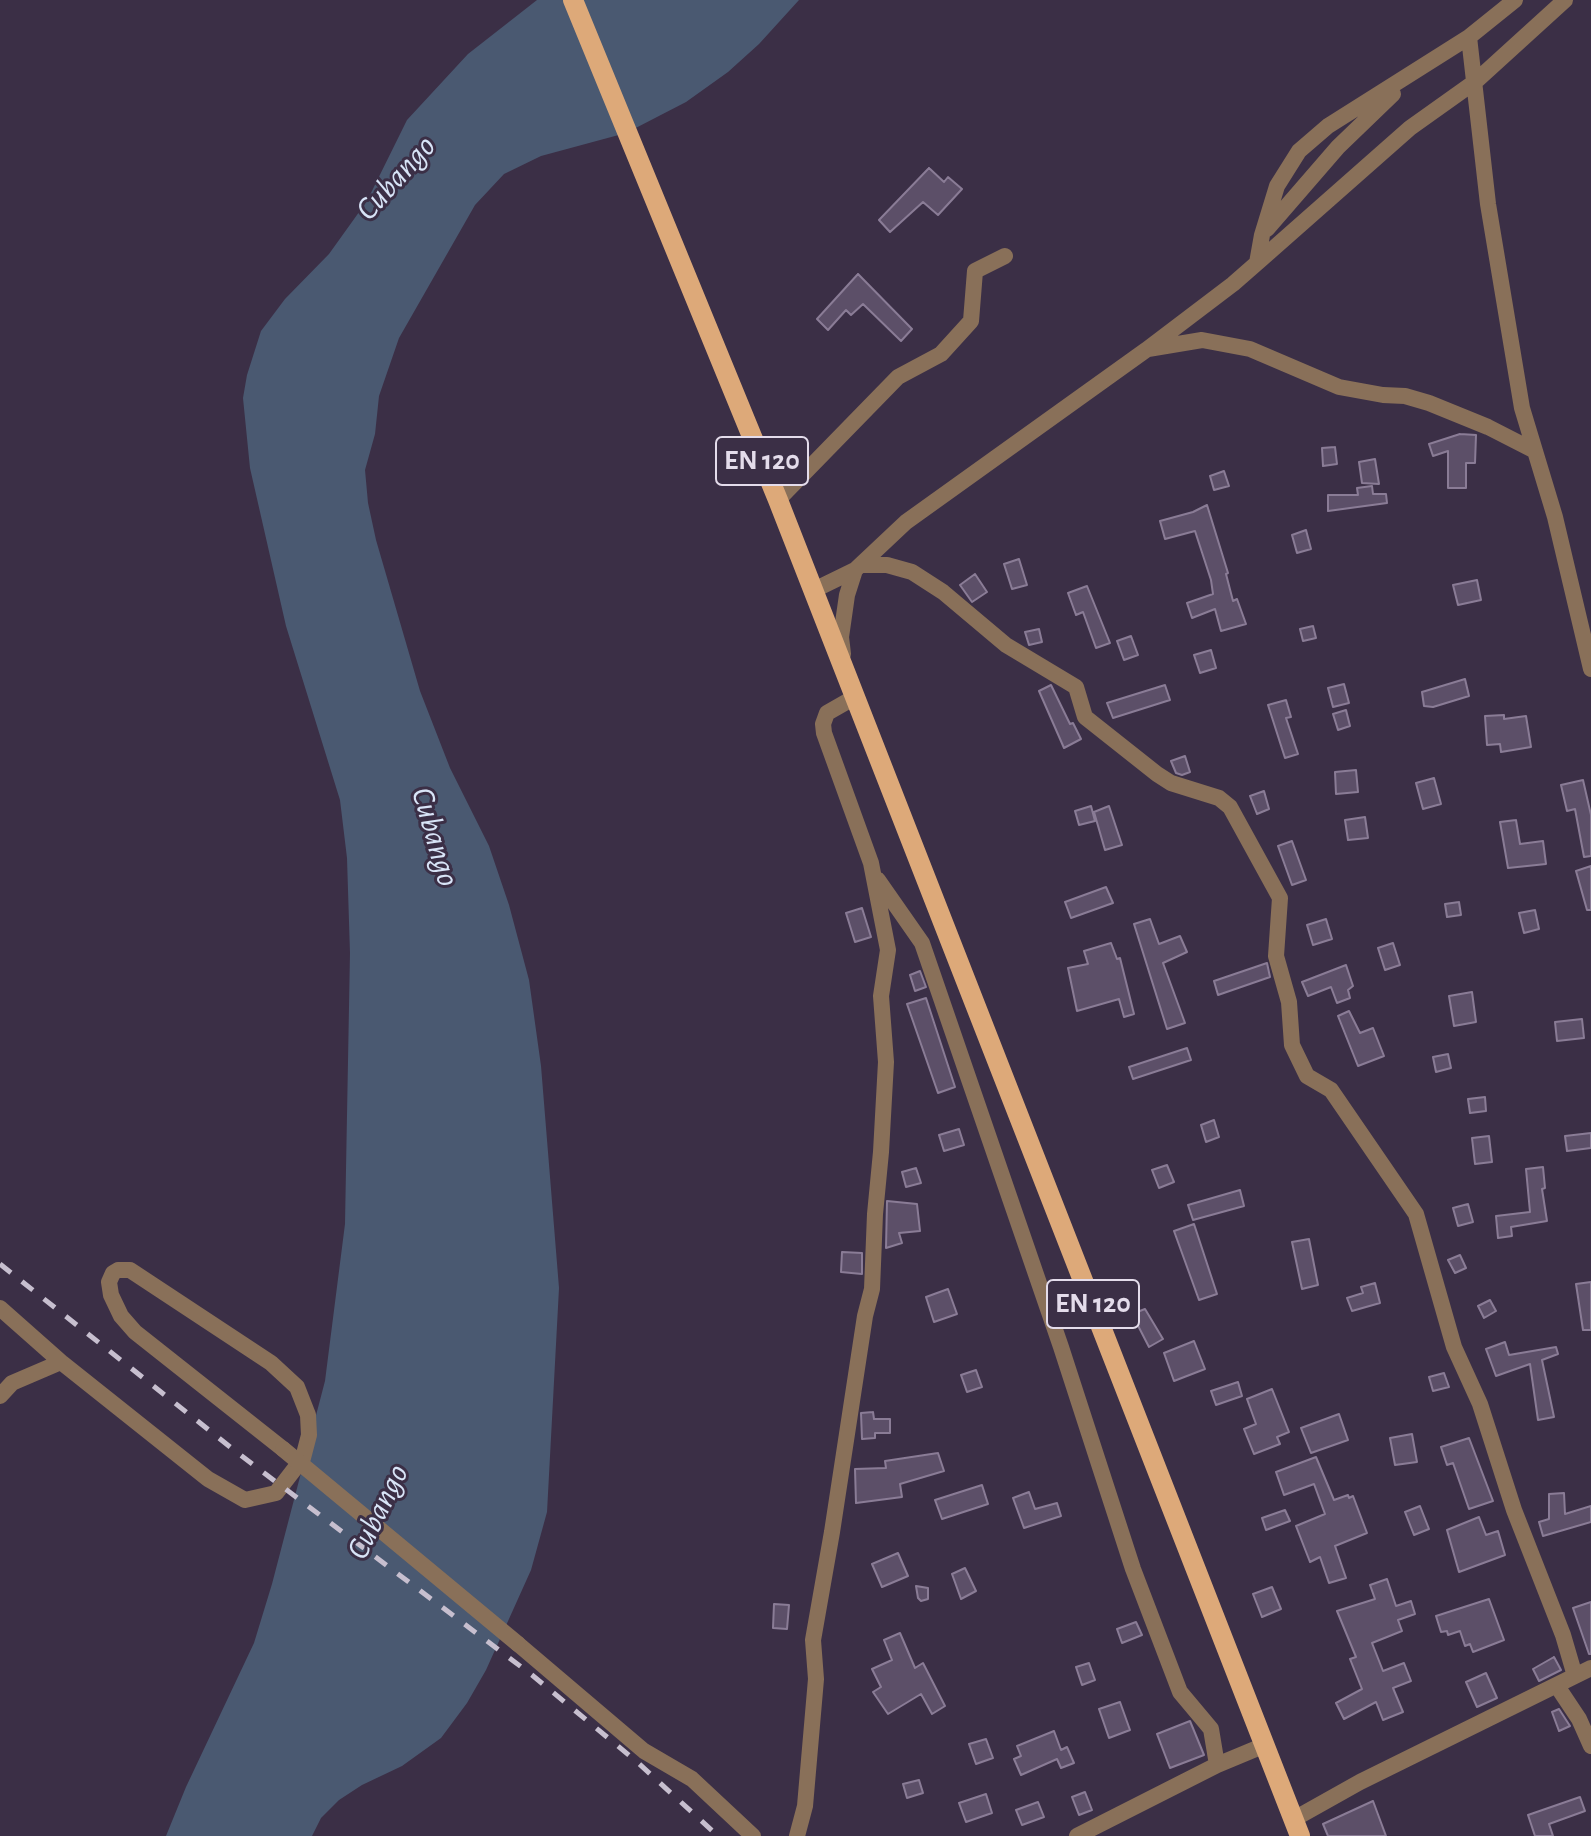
<!DOCTYPE html>
<style>
body{margin:0}
canvas{display:block;background:#3b2f46}
</style>
<canvas width="1591" height="1836"></canvas>
<script>
const context = document.querySelector('canvas').getContext('2d');
context.lineJoin = 'round';
function fill(path, color) { context.fillStyle = color; context.fill(path, 'evenodd'); }
const shape = rows => new Path2D(rows.map(r => 'M' + r).join(''));
function strokePath(path, color, width, dash) { context.strokeStyle = color; context.lineWidth = width; context.lineCap = dash ? 'butt' : 'round'; context.setLineDash(dash || []); context.stroke(path); }
function write(font, color, halo, rows, align = 'center') {
  context.font = font + ' "Alegreya Sans",sans-serif'; context.lineWidth = 6; context.setLineDash([]); context.textBaseline = 'middle'; context.strokeStyle = halo; context.fillStyle = color; for (const [text, x, y, turn = 0] of rows) {
    context.save(); context.translate(x, y); context.rotate((+turn || 0) * Math.PI / 180); context.textAlign = isNaN(turn) ? turn : align; if (halo) context.strokeText(text, 0, 0); context.fillText(text, 0, 0); context.restore();
  }
}
fill(shape([
 [537,0,799,0,759,44,728,72,686,102,626,133,541,156,504,174,475,205,399,338,379,396,375,434,365,470,368,503,376,540,420,691,450,768,489,846,509,905,529,980,541,1066,559,1288,547,1512,531,1570,486,1670,467,1703,441,1738,402,1766,362,1785,339,1800,321,1818,312,1836,166,1836,186,1787,254,1643,272,1584,325,1381,345,1224,350,953,347,858,340,800,286,626,250,468,243,398,247,375,261,331,285,299,329,254,367,201,407,120,468,54]
]), '#4a5971');
const building = shape([
 [929,168,944,182,948,177,962,189,938,215,923,202,890,232,879,220,929,168],
 [858,274,912,329,901,341,863,304,851,315,846,310,828,330,817,319,858,274],
 [1460,434,1476,435,1475,463,1466,463,1466,488,1448,488,1448,451,1433,456,1429,444,1460,434],
 [1335,447,1337,464,1323,466,1322,448,1335,447],
 [1375,459,1379,484,1362,483,1359,462,1375,459],
 [1224,471,1229,486,1214,490,1210,476,1224,471],
 [1372,486,1373,494,1386,494,1387,503,1328,511,1328,495,1358,495,1357,488,1372,486],
 [1207,505,1228,573,1226,574,1233,601,1237,599,1246,624,1221,631,1215,609,1192,618,1187,603,1213,594,1211,580,1195,531,1165,539,1160,521,1193,512,1207,505],
 [1306,530,1311,549,1297,553,1292,535,1306,530],
 [1019,559,1027,585,1012,589,1004,564,1019,559],
 [975,574,987,592,972,602,960,585,975,574],
 [1477,580,1481,600,1458,605,1453,585,1477,580],
 [1087,586,1110,643,1096,648,1083,612,1076,615,1068,593,1087,586],
 [1313,626,1316,638,1303,641,1300,629,1313,626],
 [1039,629,1042,642,1029,645,1025,632,1039,629],
 [1131,636,1138,655,1124,660,1117,641,1131,636],
 [1211,650,1216,668,1200,673,1194,655,1211,650],
 [1465,679,1469,696,1433,707,1424,706,1422,692,1465,679],
 [1344,684,1349,703,1333,707,1328,688,1344,684],
 [1051,685,1070,724,1073,723,1081,739,1064,748,1039,691,1051,685],
 [1165,685,1170,700,1113,718,1107,703,1165,685],
 [1286,700,1291,717,1286,718,1298,754,1285,758,1268,705,1286,700],
 [1346,710,1350,726,1338,730,1333,714,1346,710],
 [1504,715,1504,719,1526,716,1531,747,1501,752,1500,744,1487,745,1485,716,1504,715],
 [1185,756,1190,772,1182,775,1176,773,1171,761,1185,756],
 [1356,770,1358,792,1336,794,1335,772,1356,770],
 [1434,778,1441,804,1423,809,1416,783,1434,778],
 [1583,780,1591,815,1591,856,1584,857,1575,809,1567,811,1561,785,1583,780],
 [1264,791,1269,809,1257,814,1250,796,1264,791],
 [1091,806,1095,821,1079,825,1075,811,1091,806],
 [1109,806,1122,845,1105,850,1094,812,1109,806],
 [1365,817,1368,838,1348,840,1345,820,1365,817],
 [1516,820,1520,844,1543,841,1546,864,1508,868,1500,822,1516,820],
 [1292,841,1306,880,1292,885,1278,846,1292,841],
 [1591,866,1591,910,1587,910,1576,871,1591,866],
 [1106,887,1113,903,1071,918,1065,902,1106,887],
 [1459,902,1461,915,1447,917,1445,904,1459,902],
 [862,908,871,937,855,942,846,913,862,908],
 [1535,910,1539,929,1524,933,1519,913,1535,910],
 [1150,919,1159,944,1180,936,1187,952,1163,963,1185,1023,1167,1029,1134,924,1150,919],
 [1326,919,1332,939,1313,945,1307,925,1326,919],
 [1111,943,1117,959,1120,958,1134,1014,1124,1017,1119,999,1077,1011,1068,968,1088,964,1084,951,1111,943],
 [1393,943,1400,965,1385,970,1378,948,1393,943],
 [1267,963,1270,977,1218,995,1214,981,1267,963],
 [1346,965,1353,986,1348,990,1350,998,1337,1003,1331,987,1308,996,1302,982,1346,965],
 [920,971,926,987,915,991,910,975,920,971],
 [1472,992,1476,1022,1454,1026,1449,996,1472,992],
 [926,998,955,1087,938,1093,907,1004,926,998],
 [1349,1011,1360,1033,1373,1028,1384,1056,1358,1066,1338,1016,1349,1011],
 [1582,1019,1584,1038,1557,1041,1555,1022,1582,1019],
 [1187,1048,1191,1060,1133,1079,1129,1067,1187,1048],
 [1448,1054,1451,1068,1436,1072,1433,1057,1448,1054],
 [1485,1097,1486,1111,1470,1113,1468,1099,1485,1097],
 [1214,1120,1219,1137,1206,1142,1201,1125,1214,1120],
 [959,1129,964,1145,944,1151,939,1135,959,1129],
 [1591,1133,1591,1148,1567,1151,1565,1136,1591,1133],
 [1489,1136,1492,1162,1475,1164,1472,1138,1489,1136],
 [1167,1165,1174,1182,1159,1188,1152,1170,1167,1165],
 [1543,1167,1545,1188,1542,1189,1547,1221,1511,1227,1512,1236,1498,1238,1496,1216,1530,1212,1526,1169,1543,1167],
 [916,1168,921,1183,906,1187,902,1172,916,1168],
 [1240,1190,1244,1206,1193,1220,1188,1205,1240,1190],
 [887,1201,917,1204,920,1231,899,1233,902,1243,886,1248,887,1201],
 [1468,1204,1473,1222,1458,1226,1453,1208,1468,1204],
 [1194,1224,1217,1294,1199,1300,1174,1231,1194,1224],
 [1309,1239,1318,1285,1302,1289,1292,1242,1309,1239],
 [842,1252,862,1253,862,1274,841,1272,842,1252],
 [1460,1255,1466,1268,1455,1273,1448,1260,1460,1255],
 [1591,1282,1591,1330,1583,1330,1576,1284,1591,1282],
 [1375,1283,1380,1303,1352,1311,1347,1298,1363,1293,1361,1287,1375,1283],
 [948,1289,957,1314,934,1322,926,1297,948,1289],
 [1490,1300,1496,1311,1484,1318,1478,1306,1490,1300],
 [1145,1309,1163,1339,1149,1347,1132,1314,1145,1309],
 [1194,1341,1205,1369,1174,1381,1164,1353,1194,1341],
 [1505,1342,1509,1355,1556,1347,1558,1354,1542,1360,1554,1417,1538,1420,1530,1364,1496,1376,1486,1349,1505,1342],
 [976,1370,982,1387,967,1392,961,1375,976,1370],
 [1444,1373,1449,1387,1433,1391,1429,1377,1444,1373],
 [1238,1382,1242,1396,1216,1405,1211,1391,1238,1382],
 [1272,1389,1289,1432,1277,1437,1280,1444,1254,1454,1244,1429,1256,1424,1247,1399,1272,1389],
 [873,1412,874,1419,890,1419,890,1433,875,1433,875,1438,862,1439,861,1413,873,1412],
 [1339,1414,1348,1440,1311,1453,1301,1428,1339,1414],
 [1412,1434,1417,1462,1395,1465,1390,1438,1412,1434],
 [1469,1438,1493,1501,1469,1509,1453,1463,1447,1465,1441,1447,1469,1438],
 [938,1453,944,1471,900,1484,902,1497,856,1503,855,1469,886,1468,885,1461,938,1453],
 [1316,1457,1334,1500,1348,1495,1349,1498,1353,1496,1367,1533,1335,1546,1346,1578,1329,1583,1320,1557,1310,1562,1296,1526,1325,1514,1314,1484,1284,1495,1276,1472,1316,1457],
 [982,1485,988,1504,942,1519,935,1500,982,1485],
 [1029,1492,1035,1509,1057,1503,1061,1516,1024,1528,1013,1498,1029,1492],
 [1564,1493,1565,1514,1591,1506,1591,1522,1543,1536,1539,1522,1549,1519,1549,1494,1564,1493],
 [1420,1506,1429,1529,1414,1535,1405,1512,1420,1506],
 [1285,1510,1290,1521,1266,1530,1262,1518,1285,1510],
 [1479,1517,1486,1535,1498,1531,1505,1555,1459,1572,1447,1530,1479,1517],
 [898,1553,908,1576,882,1587,872,1564,898,1553],
 [965,1568,976,1591,961,1599,952,1574,965,1568],
 [1387,1579,1396,1606,1411,1601,1415,1614,1398,1620,1402,1631,1372,1643,1383,1671,1404,1663,1411,1681,1393,1688,1403,1712,1383,1720,1376,1702,1344,1719,1336,1703,1362,1689,1350,1659,1356,1657,1337,1611,1375,1599,1370,1585,1387,1579],
 [916,1586,928,1588,928,1599,921,1601,918,1598,916,1586],
 [1272,1587,1281,1609,1262,1617,1253,1594,1272,1587],
 [1489,1599,1504,1640,1473,1652,1470,1644,1465,1646,1460,1631,1448,1635,1447,1631,1441,1632,1436,1616,1489,1599],
 [1591,1602,1591,1654,1589,1654,1573,1608,1591,1602],
 [774,1604,789,1605,787,1629,773,1628,774,1604],
 [1136,1622,1142,1635,1122,1643,1117,1629,1136,1622],
 [900,1633,915,1668,923,1663,945,1706,932,1714,921,1694,888,1714,873,1692,881,1687,872,1669,892,1660,884,1640,900,1633],
 [1554,1657,1561,1670,1539,1681,1533,1669,1554,1657],
 [1089,1663,1095,1680,1082,1685,1076,1667,1089,1663],
 [1486,1673,1497,1698,1477,1707,1466,1682,1486,1673],
 [1120,1702,1130,1730,1109,1738,1099,1709,1120,1702],
 [1559,1709,1570,1726,1559,1731,1552,1712,1559,1709],
 [1190,1721,1204,1755,1170,1768,1157,1734,1190,1721],
 [1054,1731,1061,1750,1067,1747,1074,1763,1061,1768,1057,1759,1021,1775,1014,1759,1021,1756,1017,1746,1054,1731],
 [986,1739,993,1758,976,1764,969,1744,986,1739],
 [919,1780,923,1793,907,1798,903,1784,919,1780],
 [1085,1792,1092,1810,1079,1815,1072,1797,1085,1792],
 [986,1794,992,1813,966,1822,959,1803,986,1794],
 [1580,1797,1585,1811,1549,1824,1553,1836,1535,1836,1528,1815,1580,1797],
 [1373,1801,1386,1836,1328,1836,1323,1824,1373,1801],
 [1038,1802,1044,1817,1022,1825,1016,1810,1038,1802]
]);
fill(building, '#5c4f68');
strokePath(building, '#8a7c96', 2);
strokePath(shape([
 [1469,37,1488,204,1522,408,1555,517,1591,669],
 [1267,229,1338,147,1393,94],
 [1257,263,1410,128,1476,81,1565,0],
 [1148,349,1202,340,1250,349,1339,387,1383,395,1405,396,1429,403,1488,427,1533,450],
 [778,500,898,377,941,354,971,321,975,271,1005,256],
 [861,565,887,565,912,572,943,592,1006,645,1076,687,1085,717,1157,774,1171,783,1219,798,1230,807,1280,898,1276,956,1289,1002,1292,1045,1307,1076,1331,1090,1416,1214,1454,1347,1480,1404,1514,1510,1563,1635,1575,1676],
 [812,591,855,570,906,522,1146,350,1233,284,1257,263,1262,235,1277,186,1299,151,1328,126,1469,37,1515,0],
 [843,654,841,637,847,595,855,570],
 [878,880,922,943,1061,1347,1133,1569,1180,1692,1211,1729,1217,1765],
 [0,1308,61,1362,208,1479,245,1500,276,1493,303,1458,309,1435,308,1415,297,1387,271,1363,130,1270,118,1270,113,1273,109,1282,111,1295,121,1316,135,1332,283,1449],
 [0,1396,12,1383,61,1362],
 [518,1644,644,1751,692,1779,753,1836],
 [1557,1686,1579,1719,1591,1746],
 [1294,1819,1360,1782,1591,1668],
 [797,1836,805,1806,816,1679,813,1640,832,1532,865,1316,872,1289,875,1214,881,1152,886,1062,881,996,888,950,871,863,824,733,823,724,827,713,855,697],
 [1077,1836,1217,1765,1265,1745]
]), '#897059', 16);
strokePath(shape([
 [573,0,778,500,1300,1836]
]), '#dda979', 20);
strokePath(shape([
 [0,1264,239,1454,532,1675,636,1761,718,1836]
]), '#c7bfcf', 5, [14, 14]);
strokePath(shape([
 [283,1449,518,1644]
]), '#897059', 16);
for (const [x, y, w] of [
 [762,461,92],
 [1093,1304,92]
]) { const box = new Path2D(); box.roundRect(x - w / 2, y - 24, w, 48, 6); context.fillStyle = '#3b2f46'; context.fill(box); strokePath(box, '#e4dceb', 2); }
write('bold 28px', '#e4dceb', null, [
 ["EN 120",762,461],
 ["EN 120",1093,1304]
]);
write('italic 32px', '#d8e4f7', '#3b2f46', [
 ["Cubango",396,178,-48],
 ["Cubango",435,837,74],
 ["Cubango",378,1512,-64]
]);
</script>
